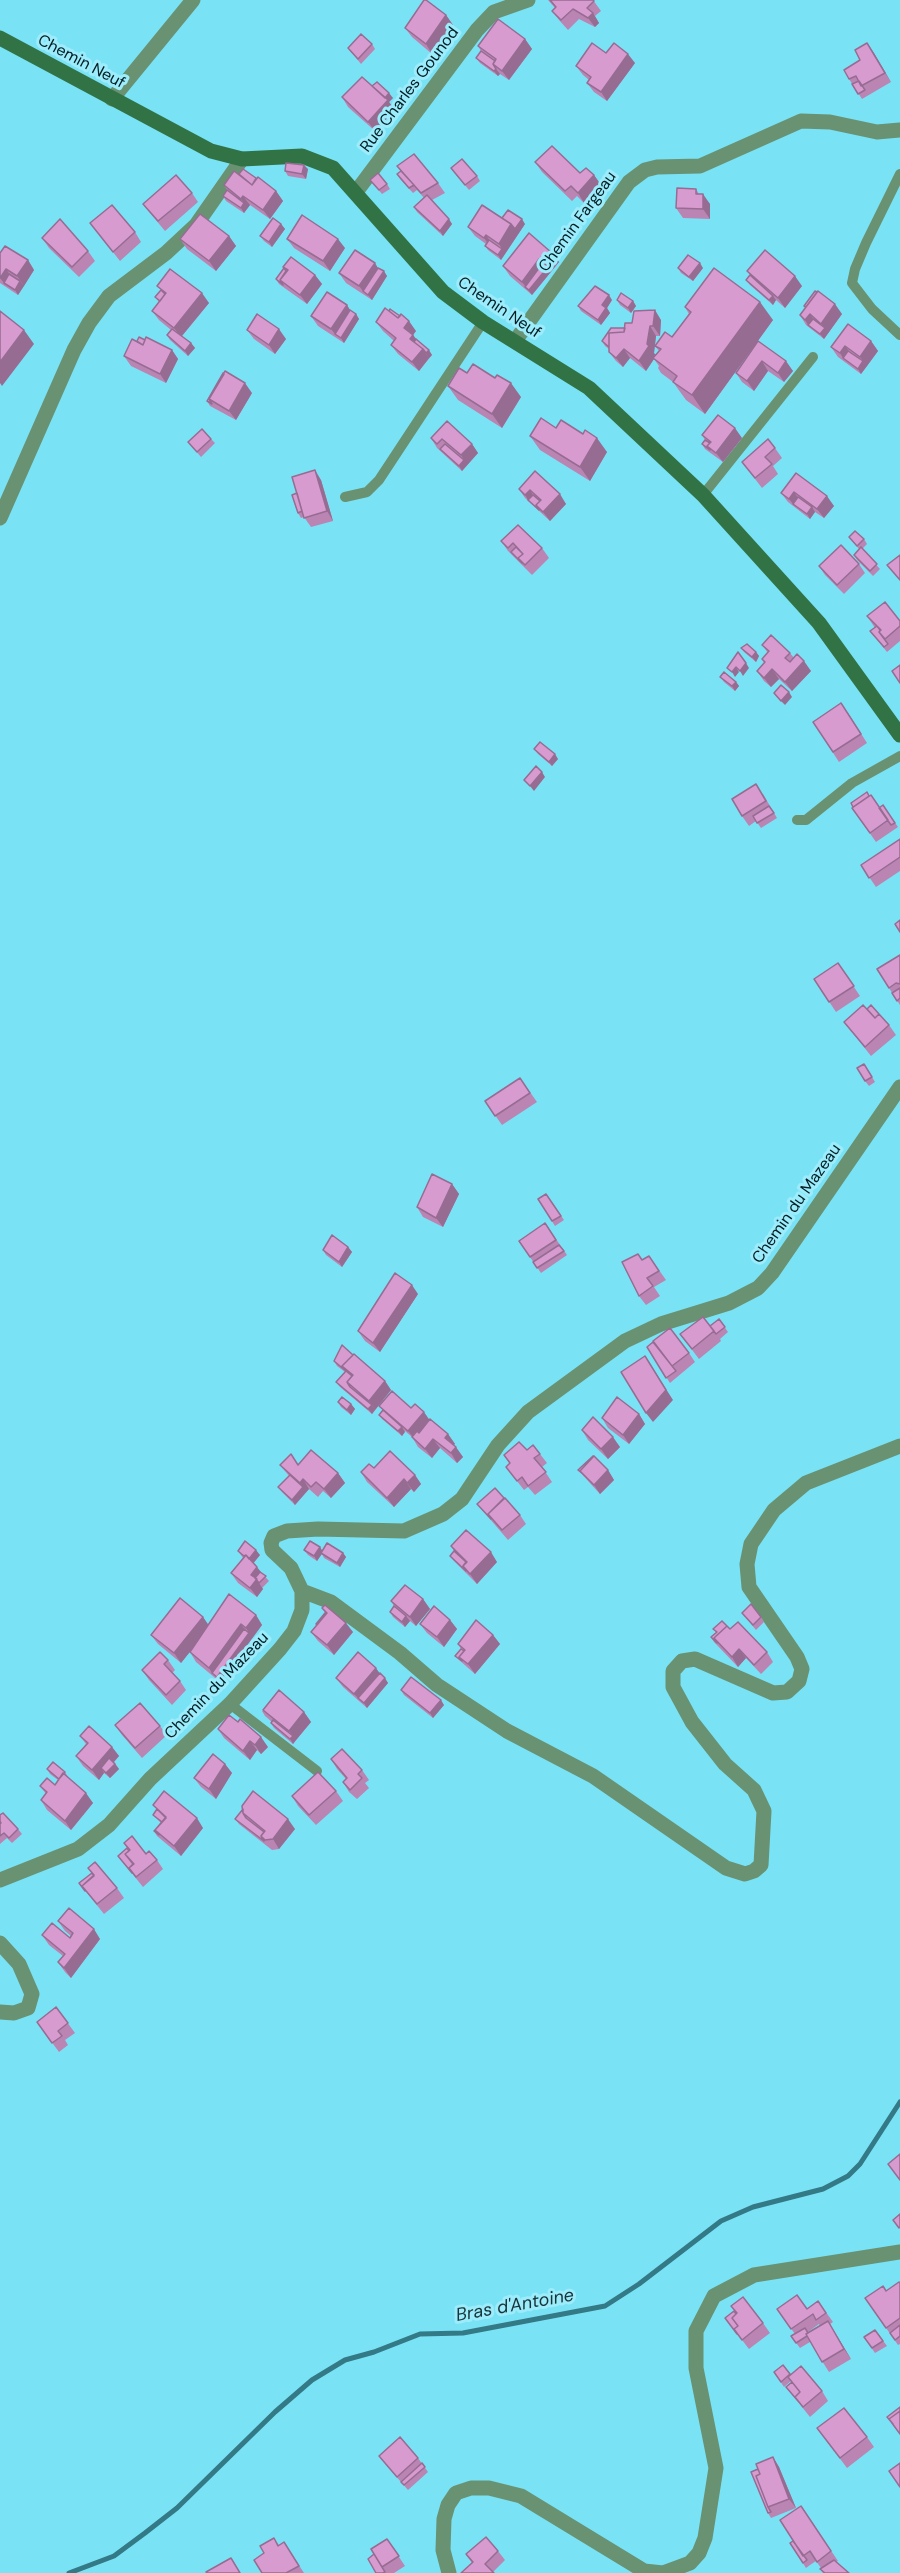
<!DOCTYPE html>
<style>
body{margin:0}
canvas{display:block;background:#79e2f5}
</style>
<canvas width="900" height="2573"></canvas>
<script>
const context = document.querySelector('canvas').getContext('2d');
context.lineJoin = 'round';
const shape = rows => new Path2D(rows.map(r => 'M' + r).join(''));
function strokePath(path, color, width, dash) { context.strokeStyle = color; context.lineWidth = width; context.lineCap = dash ? 'butt' : 'round'; context.setLineDash(dash || []); context.stroke(path); }
function fill(path, color) { context.fillStyle = color; context.fill(path, 'evenodd'); }
function write(font, color, halo, rows, align = 'center') {
  context.font = font + ' "DM Sans",sans-serif'; context.lineWidth = 6; context.setLineDash([]); context.textBaseline = 'middle'; context.strokeStyle = halo; context.fillStyle = color; for (const [text, x, y, turn = 0] of rows) {
    context.save(); context.translate(x, y); context.rotate((+turn || 0) * Math.PI / 180); context.textAlign = isNaN(turn) ? turn : align; if (halo) context.strokeText(text, 0, 0); context.fillText(text, 0, 0); context.restore();
  }
}
strokePath(shape([
 [69,2573,114,2556,145,2533,177,2508,275,2412,312,2380,345,2360,374,2352,420,2334,463,2333,605,2306,639,2284,721,2221,753,2207,823,2189,848,2176,860,2164,900,2102]
]), '#337986', 5);
strokePath(shape([
 [900,174,866,243,855,269,852,283,872,309,900,335],
 [703,495,813,357],
 [345,497,367,492,379,480,483,322],
 [797,820,806,820,852,783,900,756],
 [230,1704,317,1771]
]), '#699272', 10);
strokePath(shape([
 [112,99,193,0],
 [356,192,477,30,494,12,528,0],
 [515,341,629,182,645,170,657,167,700,166,801,121,830,122,877,132,900,130],
 [0,518,74,350,89,323,109,296,166,253,196,225,242,159],
 [302,1591,331,1602,400,1653,437,1685,507,1731,593,1776,726,1868,745,1874,754,1871,761,1865,764,1811,754,1790,725,1764,692,1722,673,1687,673,1671,682,1661,695,1659,773,1693,787,1692,799,1681,802,1669,797,1657,749,1587,747,1564,751,1544,774,1510,806,1483,900,1446],
 [0,1880,78,1849,109,1825,150,1779,230,1704,280,1649,294,1631,302,1610,302,1591,291,1568,272,1550,271,1543,274,1536,287,1531,318,1529,404,1531,443,1514,462,1499,498,1445,528,1412,625,1341,661,1324,729,1303,758,1288,772,1273,900,1087],
 [0,1943,19,1964,32,1994,28,2008,14,2013,0,2012]
]), '#699272', 15);
strokePath(shape([
 [449,2573,443,2550,444,2519,448,2505,456,2493,471,2488,489,2488,521,2496,644,2571,663,2573,690,2563,699,2553,705,2538,716,2468,696,2368,696,2331,714,2296,754,2275,900,2252]
]), '#699272', 15);
strokePath(shape([
 [0,38,211,151,242,159,302,156,333,168,443,292,483,322,589,388,703,495,819,623,900,735]
]), '#327345', 15);
fill(shape([
 [548,0,593,0,601,11,595,16,599,23,595,27,579,19,568,30,559,20,552,11,555,8],
 [446,15,453,25,432,54,412,37,405,28],
 [525,39,532,49,509,80,500,74,498,76,480,63,476,58,481,51,478,46],
 [867,43,891,82,862,99,849,79,860,60],
 [372,44,375,49,361,64,348,48],
 [606,53,635,63,607,101,594,92,587,83,589,80,583,75,576,66],
 [372,86,393,98,389,102,395,110,375,131,348,107,342,97],
 [535,162,580,173,594,175,601,185,584,203,577,196,572,201,542,172],
 [397,166,438,183,445,193,432,200,452,224,443,236,417,212,414,207,424,198,417,190,413,193,400,179,397,174,401,171],
 [451,168,477,176,480,181,469,190],
 [308,169,306,179,288,176,285,171],
 [239,174,276,191,283,201,270,219,250,205,244,213,226,201,223,196,227,190,224,185],
 [370,180,387,184,390,189,382,194],
 [696,189,699,194,710,204,710,219,683,218,676,208],
 [192,193,198,202,165,231,150,213,143,204],
 [502,218,525,224,501,260,488,250,485,246,486,244,475,236,468,227],
 [90,223,135,232,141,242,120,261],
 [281,224,285,229,272,247,264,241,260,236],
 [229,236,236,246,216,271,187,249,180,239],
 [42,238,88,251,95,261,79,277,49,248],
 [287,239,345,248,330,271,294,248],
 [0,253,28,260,34,270,18,295,0,283],
 [552,253,559,262,532,295,510,276,503,266],
 [283,267,315,275,322,284,307,304,279,284,276,279,284,268],
 [378,268,387,276,372,300,346,283,339,273],
 [678,268,703,268,693,281,681,273],
 [747,271,802,286,785,308,776,300,773,305,750,285,746,280,750,275],
 [157,286,209,303,182,336,191,343,195,348,188,356,170,340,167,335,171,330,159,320,152,311,159,302,155,297,161,290],
 [612,300,607,308,610,313,601,325,581,311,578,306],
 [617,300,633,301,636,306,631,313,620,305],
 [347,305,350,310,356,314,359,319,344,343,318,326,311,316],
 [804,306,842,314,824,339,806,325,800,315,805,308],
 [685,307,773,320,705,414,686,400,673,382,661,373,658,368,659,366,654,359,646,371,630,358,623,367,616,361,609,352,609,349,605,346,602,341,632,323,661,320,660,336,656,336,654,353,656,355,659,351,655,346,672,337,689,314],
 [376,322,416,331,413,335,416,339,432,355,419,371,398,354,391,345,394,341,383,331],
 [247,330,286,339,275,354,254,339],
 [137,341,172,350,178,359,166,383,131,366,124,356],
 [758,341,793,371,784,382,768,371,754,391,742,382,736,373],
 [871,341,878,351,861,374,838,357,831,347],
 [448,386,521,397,502,428,458,400],
 [252,393,236,420,210,406,207,401],
 [556,428,607,452,590,481,540,450,530,436],
 [702,435,742,438,723,462,705,449,702,444,705,440],
 [431,438,472,444,478,453,462,471,437,448],
 [211,439,215,443,201,457,188,442],
 [775,448,782,458,773,466,778,474,762,488,742,462],
 [535,471,566,504,550,521,525,498,519,489],
 [796,473,834,506,824,518,815,512,810,519,788,502,781,493],
 [321,480,333,521,311,527,304,517,301,518,298,513,297,493],
 [518,525,542,548,549,558,532,575,508,551,501,541],
 [849,537,864,539,867,544,862,549,880,569,873,576,857,560,854,555,859,549],
 [859,564,865,573,844,594,825,575,819,566],
 [867,616,900,621,900,641,887,652,870,631,875,628],
 [762,645,790,653,794,658,811,671,792,691,779,679,771,687,764,681,757,671,764,663,762,659,768,653],
 [741,648,756,652,759,656,756,662,744,652],
 [720,677,736,682,739,686,735,691,724,682],
 [848,713,867,743,839,762,813,722],
 [534,749,558,759,552,766,538,754],
 [867,792,891,824,883,805,898,827,876,842,852,808],
 [763,794,777,818,761,828,756,821,749,826,742,816],
 [900,839,900,871,876,887,861,865],
 [900,955,900,1005,889,988],
 [838,963,860,996,836,1012,814,979],
 [867,1009,889,1025,896,1035,871,1056,844,1022],
 [864,1064,875,1082,869,1086,865,1081],
 [520,1078,537,1102,502,1125,485,1101],
 [452,1184,459,1194,443,1227,423,1217,417,1207],
 [546,1194,564,1220,555,1226,538,1199],
 [545,1223,567,1255,541,1273,519,1241],
 [348,1247,352,1252,342,1267,326,1255,323,1250],
 [649,1256,666,1280,654,1287,660,1296,646,1305,639,1296,642,1260],
 [418,1294,380,1352,365,1341,358,1331],
 [719,1319,728,1332,720,1339,721,1341,699,1359,680,1334,710,1326],
 [647,1347,689,1353,695,1362,670,1383],
 [353,1355,385,1381,391,1390,372,1414,340,1387,336,1382,345,1372,337,1366,334,1361],
 [338,1402,351,1404,355,1409,351,1415,341,1407],
 [379,1406,411,1408,429,1420,448,1434,455,1444,453,1445,463,1457,457,1463,440,1448,432,1458,418,1447,412,1437,405,1431,402,1436,382,1419,379,1415,383,1410],
 [639,1414,645,1424,629,1444,608,1428,602,1418],
 [582,1430,620,1447,608,1459,588,1440],
 [527,1450,540,1454,547,1463,542,1467,552,1482,535,1495,528,1487,524,1490,506,1467,510,1464,504,1455],
 [280,1465,298,1465,338,1473,345,1483,331,1498,323,1491,318,1497,309,1489,295,1505,282,1492,278,1487,289,1476],
 [374,1468,415,1475,421,1484,414,1492,411,1489,394,1507,367,1482,361,1472],
 [578,1470,608,1470,614,1480,600,1494],
 [477,1504,520,1515,526,1524,508,1540],
 [451,1546,497,1562,477,1584,454,1561,450,1556,454,1551],
 [320,1547,322,1551,343,1553,346,1557,340,1567,324,1558,322,1554,317,1561,308,1555,304,1550],
 [238,1551,260,1555,253,1563,269,1581,262,1588,263,1589,257,1597,238,1583,231,1573,243,1558],
 [423,1599,430,1609,416,1626,410,1621,405,1627,393,1617,390,1612,394,1606,391,1601],
 [322,1608,353,1632,334,1655,318,1641,311,1632,325,1613],
 [742,1613,761,1617,764,1622,756,1630],
 [256,1615,262,1625,220,1682,196,1662,190,1652,191,1650,181,1663,158,1644,151,1635,203,1617,208,1625],
 [450,1620,457,1629,444,1647,427,1633,420,1624],
 [713,1629,730,1629,767,1652,773,1662,761,1674,746,1658,738,1667,714,1642,711,1637,716,1632],
 [493,1635,500,1644,475,1674,459,1660,455,1656,461,1649,458,1644],
 [168,1660,175,1670,172,1673,180,1681,186,1690,172,1705,149,1680,142,1670],
 [380,1673,388,1683,367,1708,343,1687,336,1678],
 [401,1690,444,1705,433,1718,404,1695],
 [262,1711,304,1712,311,1722,293,1744,274,1728,271,1723,272,1722,265,1716],
 [115,1725,160,1726,167,1735,142,1758,122,1735],
 [218,1729,268,1747,261,1754,257,1750,250,1760,224,1738],
 [80,1736,112,1747,119,1756,114,1762,119,1769,110,1778,104,1773,99,1780,83,1766,76,1756,86,1744],
 [331,1759,362,1770,369,1780,365,1783,369,1788,357,1799,349,1792,343,1782,346,1779,337,1769],
 [225,1764,232,1773,216,1799,201,1787,194,1778],
 [47,1769,65,1772,68,1777,68,1778,93,1803,71,1830,47,1810,41,1800,46,1794,40,1786,55,1785,58,1780,50,1774],
 [336,1791,343,1801,316,1825,298,1806,292,1796],
 [153,1805,203,1828,181,1856,157,1836,154,1831,161,1823,153,1815,157,1809],
 [243,1809,295,1829,279,1849,272,1850,239,1824,235,1819],
 [0,1815,18,1829,22,1834,12,1843,7,1838,0,1844],
 [124,1843,157,1860,163,1869,143,1887,118,1856,127,1848],
 [92,1873,117,1888,124,1898,104,1914,79,1883],
 [58,1921,100,1939,71,1978,65,1972,58,1962,63,1956,49,1945,42,1935,70,1938,71,1936,65,1931],
 [56,2007,75,2033,65,2040,68,2045,59,2052,37,2022],
 [900,2283,900,2344,898,2345,865,2298,886,2291],
 [818,2301,833,2322,830,2324,851,2359,829,2372,810,2342,800,2348,791,2336,795,2334,777,2309,807,2309],
 [819,2324,820,2326,808,2333,808,2332],
 [725,2318,763,2323,770,2333,749,2349],
 [875,2330,887,2346,875,2353,864,2337],
 [783,2365,791,2375,822,2391,828,2401,810,2417,786,2387,792,2382,791,2381,784,2387,774,2372],
 [817,2428,867,2437,874,2447,847,2468],
 [379,2456,418,2458,428,2472,408,2490,386,2465],
 [773,2457,779,2467,796,2508,771,2518,768,2513,758,2469],
 [801,2506,838,2561,836,2562,849,2573,823,2573,820,2569,821,2568,816,2561,810,2565,809,2564,810,2565,806,2568,790,2543,793,2541],
 [274,2538,279,2545,284,2542,304,2573,262,2573,264,2553],
 [387,2539,405,2566,394,2573,376,2573,374,2554],
 [498,2551,505,2560,493,2572,472,2563,466,2555]
]), '#ba85b3');
fill(shape([
 [593,13,599,23,595,27,588,18],
 [446,15,453,25,432,54,426,44],
 [525,39,532,49,509,80,502,71],
 [867,43,874,53,891,82,885,73],
 [628,54,635,63,607,101,601,92],
 [496,69,500,74,498,76,494,71],
 [389,93,393,98,389,102,395,110,375,131,368,122],
 [304,165,308,169,306,179,302,174],
 [594,175,601,185,584,203,578,193],
 [276,191,283,201,270,219,263,210],
 [703,194,710,204,710,219,703,209],
 [243,196,250,205,244,213,241,208,244,203,241,199],
 [449,219,452,224,443,236,440,231],
 [522,219,525,224,501,260,498,255,502,249,499,244,511,224],
 [281,224,285,229,272,247,269,242],
 [486,235,493,245,491,248,484,238],
 [229,236,236,246,216,271,209,261],
 [338,239,345,248,330,271,323,261],
 [552,253,559,262,532,295,522,282,539,259,546,268,547,268,544,263],
 [28,260,34,270,24,286,17,276],
 [375,263,381,273,363,291,359,286],
 [700,263,703,268,693,281,689,277],
 [6,269,13,279,4,283,0,278],
 [384,271,387,276,372,300,368,295],
 [315,275,322,284,307,304,300,295],
 [795,276,802,286,785,308,778,298],
 [20,281,24,286,18,295,15,290],
 [202,293,209,303,181,337,174,328],
 [609,295,612,300,607,308,610,313,601,325,598,320,602,305],
 [773,296,776,300,773,305,769,300],
 [633,301,636,306,631,313,628,308],
 [760,302,773,320,705,414,692,395],
 [835,304,842,314,824,339,820,334,825,328,821,324],
 [347,305,353,315,335,334,331,329],
 [655,310,661,320,660,336,653,326],
 [356,314,359,319,344,343,341,338],
 [810,314,817,324,808,325,805,320],
 [409,321,416,331,413,335,420,344,413,343,401,323],
 [650,326,656,336,654,353,656,356,646,371,639,361,647,344],
 [279,329,286,339,275,354,269,345],
 [24,330,34,344,2,386,0,383,0,362],
 [871,341,878,351,867,366,860,357],
 [191,343,195,348,188,356,185,351],
 [845,346,852,355,843,358,840,353],
 [423,349,429,358,419,371,412,362],
 [624,349,630,358,623,367,616,358],
 [172,350,178,359,166,383,160,374],
 [429,350,432,355,429,358,426,353],
 [762,361,768,371,754,391,747,381],
 [786,361,793,371,784,382,778,373],
 [863,361,867,366,861,374,858,369],
 [245,383,252,393,236,420,229,411],
 [511,383,521,397,502,428,492,414],
 [735,428,742,438,723,462,716,453],
 [597,438,607,452,590,481,580,467],
 [472,444,478,453,462,471,459,466,464,460,461,455],
 [315,470,321,480,333,521,327,511],
 [530,490,536,500,528,500,525,495],
 [794,492,801,502,793,504,789,499],
 [560,494,566,504,550,521,543,512],
 [827,496,834,506,824,518,817,509],
 [812,507,815,512,810,519,807,514],
 [756,652,759,656,756,662,752,657],
 [804,661,811,671,792,691,785,682],
 [746,663,749,668,743,676,740,671],
 [736,667,739,672,735,677,732,672],
 [772,669,779,679,771,687,764,678],
 [736,682,739,686,735,691,732,686],
 [789,692,792,697,785,705,781,701],
 [555,754,558,759,552,766,549,762],
 [542,772,545,777,534,791,530,786],
 [452,1184,459,1194,443,1227,436,1218],
 [348,1247,352,1252,342,1267,339,1262],
 [412,1285,418,1294,380,1352,373,1343],
 [645,1356,673,1400,653,1422,646,1413],
 [385,1381,391,1390,375,1410,369,1401],
 [351,1404,355,1409,351,1415,347,1410],
 [372,1405,375,1410,372,1414,368,1409],
 [424,1412,431,1422,415,1440,408,1431],
 [639,1414,645,1424,629,1444,623,1435],
 [402,1427,405,1432,402,1436,398,1431],
 [448,1434,455,1444,452,1447,445,1438],
 [613,1437,620,1447,608,1459,601,1449],
 [433,1439,440,1448,432,1458,425,1449],
 [456,1447,463,1457,457,1463,451,1453],
 [608,1470,614,1480,600,1494,594,1485],
 [338,1473,345,1483,331,1498,324,1489],
 [415,1475,421,1484,414,1492,407,1483],
 [303,1479,309,1489,295,1505,292,1500,303,1487,300,1483],
 [404,1479,411,1489,394,1507,387,1498],
 [320,1547,323,1552,317,1561,314,1556],
 [256,1550,260,1555,252,1565,249,1560],
 [491,1552,497,1562,477,1584,470,1574],
 [343,1553,346,1557,340,1567,337,1563],
 [257,1567,264,1576,259,1583,263,1589,257,1597,250,1588,251,1575],
 [423,1599,430,1609,416,1626,410,1617],
 [256,1615,262,1625,220,1682,217,1677,249,1633,246,1628],
 [406,1616,410,1621,405,1627,402,1622],
 [203,1617,210,1627,181,1663,174,1653],
 [450,1620,457,1629,444,1647,437,1637],
 [346,1623,353,1632,334,1655,327,1645],
 [241,1624,248,1634,212,1673,209,1668],
 [493,1635,500,1644,475,1674,468,1664],
 [739,1649,746,1658,738,1667,732,1657],
 [376,1668,383,1678,358,1698,354,1694],
 [385,1678,388,1683,367,1708,364,1703],
 [441,1700,444,1705,433,1718,430,1713],
 [304,1712,311,1722,296,1740,289,1731],
 [293,1736,296,1740,293,1744,290,1739],
 [261,1737,268,1747,261,1754,255,1745],
 [250,1741,257,1750,250,1760,243,1751],
 [112,1747,119,1756,105,1772,101,1768,104,1773,99,1780,92,1770],
 [115,1764,119,1769,110,1778,106,1773],
 [225,1764,232,1773,216,1799,209,1789],
 [86,1793,93,1803,71,1830,65,1821],
 [197,1818,203,1828,181,1856,174,1846],
 [288,1819,295,1829,279,1849,273,1839],
 [94,1929,100,1939,71,1978,64,1968],
 [828,2321,834,2331,851,2359,844,2349],
 [773,2457,779,2467,796,2508,789,2499]
]), '#976c92');
const building = shape([
 [424,0,426,0,446,15,426,44,405,28,424,0],
 [550,0,593,0,594,1,587,8,593,13,588,18,573,9,561,20,552,11,556,7,550,0],
 [498,19,525,39,502,71,493,64,496,59,478,46,498,19],
 [361,34,372,44,358,59,348,48,361,34],
 [592,43,606,53,614,43,628,54,601,92,587,83,591,77,576,66,592,43],
 [867,43,885,73,861,86,856,76,849,79,844,70,860,60,855,50,867,43],
 [481,51,495,61,493,64,496,69,494,71,476,58,481,51],
 [362,77,388,100,368,122,342,97,362,77],
 [859,81,865,90,858,94,852,84,859,81],
 [377,82,389,93,385,98,372,86,377,82],
 [552,146,580,173,586,168,594,175,578,193,571,186,565,191,535,162,552,146],
 [414,154,438,183,421,193,397,166,414,154],
 [462,159,477,176,465,185,451,168,462,159],
 [286,163,304,165,302,174,285,171,286,163],
 [243,169,256,178,252,185,239,174,243,169],
 [234,171,252,185,258,177,276,191,263,210,243,196,241,199,224,185,234,171],
 [401,171,414,185,409,188,397,174,401,171],
 [378,173,387,184,379,190,370,180,378,173],
 [176,175,192,193,158,221,143,204,176,175],
 [677,188,696,189,696,194,703,194,703,209,676,208,677,188],
 [227,190,244,203,241,208,223,196,227,190],
 [427,195,449,219,440,231,414,207,427,195],
 [112,205,135,232,113,252,90,223,112,205],
 [482,205,511,224,499,244,486,235,484,238,468,227,482,205],
 [508,210,522,219,515,229,511,224,502,218,508,210],
 [200,214,229,236,209,261,180,239,200,214],
 [302,215,338,239,323,261,287,239,302,215],
 [273,218,281,224,269,242,260,236,273,218],
 [60,219,88,251,72,267,42,238,60,219],
 [529,233,552,253,544,263,539,259,522,282,503,266,529,233],
 [489,240,502,249,498,255,485,246,489,240],
 [5,246,28,260,17,276,6,269,0,278,0,253,5,246],
 [355,250,375,263,359,286,339,273,355,250],
 [765,250,795,276,778,298,747,271,765,250],
 [688,255,700,263,689,277,678,268,688,255],
 [291,257,315,275,300,295,280,280,288,270,283,267,291,257],
 [542,264,547,268,529,290,525,287,542,264],
 [284,268,286,271,280,280,283,285,276,279,284,268],
 [378,268,384,271,368,295,363,291,378,268],
 [714,268,760,302,692,395,673,382,677,376,653,358,661,349,655,346,665,332,672,337,691,312,685,307,714,268],
 [170,269,202,293,174,328,152,311,166,293,157,286,170,269],
 [9,274,20,281,15,290,4,283,9,274],
 [750,275,773,296,769,300,746,280,750,275],
 [595,286,609,295,602,305,606,308,598,320,578,306,595,286],
 [161,290,165,294,160,301,155,297,161,290],
 [815,291,817,292,806,307,804,306,815,291],
 [818,291,835,304,821,324,810,314,805,320,800,315,818,291],
 [327,292,347,305,331,329,311,316,327,292],
 [621,293,633,301,628,308,617,300,621,293],
 [385,308,398,318,401,314,409,321,404,328,413,335,410,339,423,349,412,362,391,345,396,338,376,322,385,308],
 [390,309,400,316,398,318,389,311,390,309],
 [350,310,356,314,341,338,335,334,350,310],
 [655,310,653,326,650,326,647,344,649,346,639,361,624,349,616,358,609,352,609,333,624,332,625,323,632,323,634,311,655,310],
 [0,311,24,330,0,362,0,311],
 [257,314,279,329,269,345,247,330,257,314],
 [813,319,825,328,820,334,808,325,813,319],
 [848,324,871,341,860,357,845,346,840,353,831,347,848,324],
 [611,328,625,328,624,332,609,333,609,347,602,341,611,328],
 [172,329,191,343,185,351,167,335,172,329],
 [139,337,145,340,143,345,137,341,139,337],
 [146,337,172,350,160,374,124,356,132,339,143,345,146,337],
 [416,339,429,350,426,353,423,349,414,342,416,339],
 [758,341,786,361,778,373,762,361,747,381,736,373,758,341],
 [848,351,863,361,858,369,843,358,848,351],
 [473,364,495,378,497,375,511,383,492,414,448,386,459,368,467,373,473,364],
 [225,371,245,383,229,411,209,399,225,371],
 [223,373,224,374,209,399,212,404,207,401,223,373],
 [718,415,735,428,716,453,707,446,711,442,702,435,718,415],
 [541,418,556,428,561,420,583,434,585,430,597,438,580,467,530,436,541,418],
 [447,421,472,444,461,455,442,439,437,444,431,438,447,421],
 [202,429,211,439,197,452,188,442,202,429],
 [768,439,775,448,765,457,772,464,755,478,742,462,768,439],
 [705,440,710,443,707,446,710,450,702,444,705,440],
 [445,444,464,460,459,466,440,449,445,444],
 [315,470,327,511,304,518,292,477,315,470],
 [535,471,560,494,543,512,536,505,541,500,530,490,525,495,519,489,535,471],
 [796,473,827,496,817,509,794,492,789,499,781,493,796,473],
 [297,493,302,511,298,513,292,495,297,493],
 [533,495,540,501,536,505,539,510,528,500,533,495],
 [798,497,812,507,807,514,793,504,798,497],
 [518,525,542,548,525,565,518,558,523,554,513,543,508,548,501,541,518,525],
 [855,531,864,539,857,546,849,537,855,531],
 [841,545,859,564,837,585,819,566,841,545],
 [516,547,523,554,518,558,522,563,511,552,516,547],
 [861,547,877,564,870,571,854,555,861,547],
 [900,555,900,580,887,565,900,555],
 [885,602,900,621,900,626,885,639,879,632,881,630,867,616,885,602],
 [877,626,880,630,879,632,888,644,884,647,870,631,877,626],
 [771,635,790,653,785,658,790,662,797,654,804,661,785,682,772,669,764,678,757,671,765,662,762,659,769,651,762,645,771,635],
 [747,644,756,652,752,657,741,648,747,644],
 [738,652,746,663,740,671,736,667,732,672,727,668,738,652],
 [900,665,900,683,892,671,900,665],
 [724,672,736,682,732,686,720,677,724,672],
 [781,685,789,692,781,701,774,693,781,685],
 [841,703,861,734,833,752,813,722,841,703],
 [540,742,555,754,549,762,534,749,540,742],
 [536,766,542,772,530,786,524,780,536,766],
 [756,784,766,801,742,816,732,799,756,784],
 [867,792,869,796,853,807,851,803,867,792],
 [871,795,888,820,870,833,852,808,871,795],
 [883,805,895,823,891,825,879,808,883,805],
 [769,806,774,813,757,823,753,816,769,806],
 [900,839,900,857,869,878,861,865,900,839],
 [900,920,900,932,895,924,900,920],
 [900,955,900,984,896,983,889,988,877,969,900,955],
 [838,963,854,986,829,1002,814,979,838,963],
 [900,988,900,998,897,1001,892,993,900,988],
 [863,1005,875,1018,879,1014,889,1025,865,1047,844,1022,863,1005],
 [871,1005,879,1014,875,1018,867,1009,871,1005],
 [864,1064,872,1077,865,1081,857,1068,864,1064],
 [520,1078,530,1093,495,1116,485,1101,520,1078],
 [432,1174,452,1184,436,1218,417,1207,432,1174],
 [546,1194,561,1216,552,1221,538,1199,546,1194],
 [545,1223,556,1240,530,1257,519,1241,545,1223],
 [332,1235,348,1247,339,1262,323,1250,332,1235],
 [559,1245,564,1251,537,1268,533,1262,559,1245],
 [638,1254,642,1260,649,1256,659,1271,647,1278,653,1286,639,1296,622,1262,638,1254],
 [395,1273,412,1285,373,1343,358,1331,395,1273],
 [703,1317,714,1331,692,1349,680,1334,703,1317],
 [719,1319,725,1327,716,1334,710,1326,719,1319],
 [670,1328,689,1353,672,1366,653,1341,670,1328],
 [653,1342,676,1371,666,1378,647,1347,653,1342],
 [342,1345,353,1355,342,1366,346,1371,334,1361,342,1345],
 [354,1354,385,1381,369,1401,347,1382,353,1375,342,1366,354,1354],
 [645,1356,666,1390,646,1413,621,1372,645,1356],
 [346,1371,352,1376,347,1382,350,1387,372,1405,368,1409,336,1382,346,1371],
 [392,1391,411,1408,415,1404,424,1412,408,1431,379,1406,392,1391],
 [342,1397,351,1404,347,1410,338,1402,342,1397],
 [617,1397,639,1414,623,1435,602,1418,617,1397],
 [383,1410,402,1427,398,1431,379,1415,383,1410],
 [593,1417,613,1437,601,1449,582,1430,593,1417],
 [430,1419,448,1434,445,1438,456,1447,451,1453,433,1439,425,1449,412,1437,417,1431,419,1433,430,1419],
 [519,1442,527,1450,533,1445,540,1454,534,1458,546,1472,528,1486,522,1477,517,1481,506,1467,510,1463,504,1455,519,1442],
 [311,1450,338,1473,324,1489,316,1482,311,1487,303,1479,300,1483,280,1465,291,1454,298,1465,311,1450],
 [390,1451,415,1475,407,1483,404,1479,387,1498,361,1472,369,1464,374,1468,390,1451],
 [593,1456,593,1457,580,1471,583,1474,578,1470,593,1456],
 [594,1456,608,1470,594,1485,580,1471,594,1456],
 [290,1475,303,1487,292,1500,278,1487,290,1475],
 [495,1488,504,1498,488,1514,491,1519,477,1504,495,1488],
 [505,1498,520,1515,502,1530,488,1514,505,1498],
 [466,1530,491,1552,470,1574,463,1566,467,1562,451,1546,466,1530],
 [245,1541,256,1550,249,1559,246,1555,244,1556,238,1551,245,1541],
 [310,1541,320,1547,314,1556,304,1550,310,1541],
 [327,1543,343,1553,337,1563,321,1553,327,1543],
 [454,1551,466,1562,463,1566,466,1571,450,1556,454,1551],
 [246,1555,257,1567,251,1575,257,1579,250,1588,231,1573,246,1555],
 [260,1572,266,1576,259,1583,255,1578,260,1572],
 [405,1585,423,1599,410,1617,391,1601,405,1585],
 [229,1594,256,1615,246,1628,241,1624,209,1668,190,1652,229,1594],
 [180,1598,203,1617,174,1653,151,1635,180,1598],
 [751,1604,761,1617,753,1625,742,1613,751,1604],
 [325,1605,346,1623,327,1645,311,1632,327,1613,322,1608,325,1605],
 [394,1606,406,1616,402,1622,390,1612,394,1606],
 [434,1606,450,1620,437,1637,420,1624,434,1606],
 [325,1613,326,1614,317,1625,316,1624,325,1613],
 [476,1620,493,1635,468,1664,459,1657,465,1650,458,1644,476,1620],
 [722,1621,727,1626,714,1638,717,1643,711,1637,717,1632,713,1629,722,1621],
 [738,1622,767,1652,754,1665,739,1649,732,1657,714,1638,727,1626,730,1629,738,1622],
 [244,1629,249,1633,217,1677,212,1673,244,1629],
 [461,1649,464,1651,459,1657,462,1661,455,1656,461,1649],
 [160,1652,168,1660,164,1664,180,1681,166,1695,142,1670,160,1652],
 [358,1652,376,1668,354,1694,336,1678,358,1652],
 [380,1673,385,1678,364,1703,358,1698,380,1673],
 [411,1677,441,1700,430,1713,401,1690,411,1677],
 [279,1690,304,1712,289,1731,263,1710,279,1690],
 [140,1703,160,1726,135,1748,115,1725,140,1703],
 [229,1715,238,1722,240,1719,261,1737,255,1745,250,1741,243,1751,218,1729,229,1715],
 [273,1720,293,1736,290,1739,271,1723,273,1720],
 [89,1726,112,1747,92,1770,76,1756,88,1743,80,1736,89,1726],
 [342,1749,362,1770,358,1774,362,1778,350,1790,343,1782,347,1778,331,1759,342,1749],
 [213,1754,225,1764,209,1789,194,1778,213,1754],
 [109,1758,115,1764,106,1773,101,1768,109,1758],
 [53,1762,65,1772,59,1779,47,1769,53,1762],
 [318,1772,336,1791,309,1815,292,1796,318,1772],
 [63,1773,86,1793,65,1821,41,1800,47,1792,40,1786,47,1778,55,1785,63,1773],
 [164,1791,197,1818,174,1846,155,1830,166,1817,153,1805,164,1791],
 [253,1791,288,1819,273,1839,265,1840,261,1836,265,1831,243,1813,242,1806,253,1791],
 [157,1809,166,1818,155,1830,159,1835,154,1831,162,1822,153,1815,157,1809],
 [243,1809,243,1813,246,1818,264,1832,261,1836,264,1841,235,1819,243,1809],
 [3,1813,18,1829,9,1838,4,1833,0,1836,0,1824,1,1823,0,1821,0,1815,3,1813],
 [132,1836,146,1854,149,1851,157,1860,136,1877,129,1868,134,1864,125,1854,130,1850,124,1843,132,1836],
 [127,1848,129,1851,125,1854,133,1864,129,1868,132,1873,118,1856,127,1848],
 [95,1862,117,1888,97,1904,82,1886,94,1875,88,1868,95,1862],
 [92,1873,94,1876,82,1886,85,1891,79,1883,92,1873],
 [69,1908,94,1929,64,1968,58,1962,65,1954,42,1935,52,1923,70,1938,73,1933,58,1921,69,1908],
 [56,2007,68,2023,58,2031,62,2036,52,2043,37,2022,56,2007],
 [900,2154,900,2180,888,2164,900,2154],
 [900,2214,900,2227,899,2228,893,2220,900,2214],
 [899,2282,900,2283,900,2318,886,2328,865,2298,883,2286,886,2291,899,2282],
 [797,2295,807,2309,818,2301,826,2313,816,2320,813,2314,791,2329,777,2309,797,2295],
 [743,2297,763,2323,742,2340,734,2329,738,2326,732,2318,737,2313,731,2306,743,2297],
 [734,2311,736,2314,732,2318,738,2326,734,2329,737,2334,725,2318,734,2311],
 [828,2321,844,2349,822,2362,806,2334,828,2321],
 [900,2325,900,2336,895,2340,890,2333,900,2325],
 [805,2328,808,2333,806,2334,807,2336,796,2343,791,2336,805,2328],
 [875,2330,883,2341,872,2348,864,2337,875,2330],
 [783,2365,790,2374,781,2382,774,2372,783,2365],
 [801,2366,822,2391,803,2407,795,2397,800,2392,788,2377,801,2366],
 [792,2382,800,2392,795,2397,798,2401,786,2387,792,2382],
 [900,2407,900,2411,889,2419,893,2424,887,2417,900,2407],
 [844,2408,867,2437,840,2458,817,2428,844,2408],
 [900,2411,900,2434,889,2419,900,2411],
 [400,2437,418,2458,397,2477,379,2456,400,2437],
 [773,2457,789,2499,768,2507,756,2476,760,2474,756,2464,773,2457],
 [422,2463,425,2467,404,2485,401,2482,422,2463],
 [900,2463,900,2487,889,2471,900,2463],
 [758,2469,760,2474,756,2476,768,2507,771,2512,768,2513,751,2472,758,2469],
 [801,2506,831,2551,817,2562,810,2551,803,2556,780,2520,801,2506],
 [486,2537,498,2551,485,2564,494,2573,461,2573,473,2562,466,2554,486,2537],
 [274,2538,278,2546,284,2542,299,2566,286,2573,262,2573,254,2560,264,2553,260,2546,274,2538],
 [387,2539,399,2556,382,2567,371,2549,387,2539],
 [793,2541,807,2560,803,2563,790,2543,793,2541],
 [374,2554,385,2572,383,2573,376,2573,368,2559,374,2554],
 [231,2558,240,2573,207,2573,206,2572,231,2558],
 [834,2560,849,2573,825,2573,820,2569,834,2560]
]);
fill(building, '#d89bd0');
strokePath(building, '#976c92', 1.5);
write('16px', '#001d23', '#9cecfb', [
 ["Chemin Neuf",81,62,28],
 ["Rue Charles Gounod",410,90,-53],
 ["Chemin Fargeau",578,222,-54],
 ["Chemin Neuf",499,308,34],
 ["Chemin du Mazeau",797,1204,-55],
 ["Chemin du Mazeau",217,1686,-46]
]);
write('italic 18px', '#173338', '#9cecfb', [
 ["Bras d'Antoine",515,2306,-10]
]);
</script>
